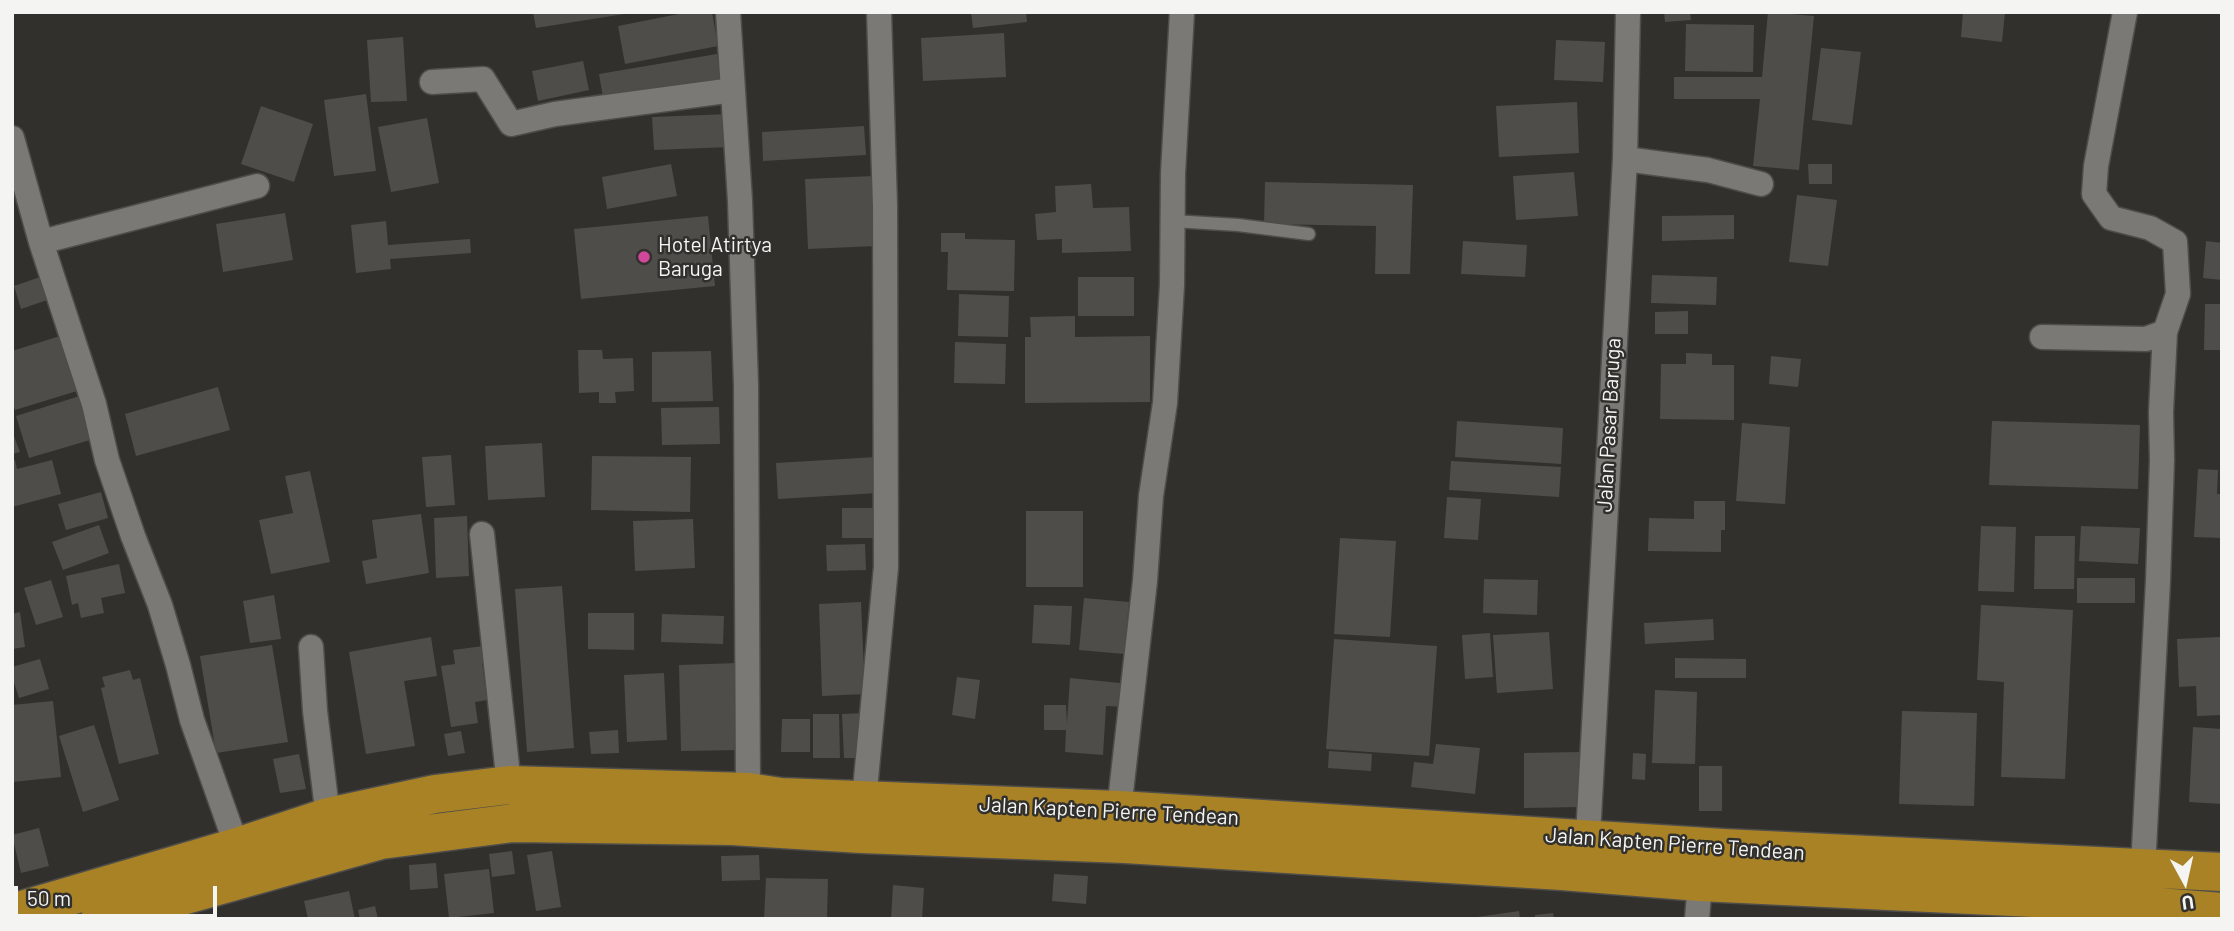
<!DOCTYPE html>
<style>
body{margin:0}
#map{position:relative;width:2234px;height:931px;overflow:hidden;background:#31302d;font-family:Barlow,sans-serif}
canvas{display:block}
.frame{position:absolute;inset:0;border:14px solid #f4f4f2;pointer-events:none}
.north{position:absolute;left:2150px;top:847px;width:70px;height:70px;-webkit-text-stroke:5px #31302d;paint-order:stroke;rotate:172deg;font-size:19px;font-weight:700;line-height:28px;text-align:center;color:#f4f4f2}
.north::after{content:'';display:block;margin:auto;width:24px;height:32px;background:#f4f4f2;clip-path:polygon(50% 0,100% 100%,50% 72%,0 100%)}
.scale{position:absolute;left:14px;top:886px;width:203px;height:32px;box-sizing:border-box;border:4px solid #f4f4f2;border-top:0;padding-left:9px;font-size:21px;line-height:24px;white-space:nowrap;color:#f4f4f2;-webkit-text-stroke:5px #31302d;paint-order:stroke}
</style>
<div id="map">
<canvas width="2234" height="931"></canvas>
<div class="frame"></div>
<div class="north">U</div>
<div class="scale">50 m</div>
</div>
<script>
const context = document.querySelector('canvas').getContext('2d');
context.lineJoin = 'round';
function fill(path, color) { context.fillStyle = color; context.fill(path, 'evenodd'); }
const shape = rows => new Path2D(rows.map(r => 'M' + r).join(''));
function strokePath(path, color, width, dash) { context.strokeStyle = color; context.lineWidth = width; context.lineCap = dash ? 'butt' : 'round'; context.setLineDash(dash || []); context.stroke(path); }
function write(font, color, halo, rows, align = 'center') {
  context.font = font + ' Barlow,sans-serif'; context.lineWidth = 5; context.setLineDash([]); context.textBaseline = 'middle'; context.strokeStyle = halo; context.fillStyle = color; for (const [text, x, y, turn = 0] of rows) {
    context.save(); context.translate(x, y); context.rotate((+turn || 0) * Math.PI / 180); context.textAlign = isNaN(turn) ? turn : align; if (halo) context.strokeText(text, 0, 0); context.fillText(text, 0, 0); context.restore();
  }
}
fill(shape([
 [533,12,624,12,624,14,536,28],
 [689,12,712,12,718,46,625,64,618,26],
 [971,12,1026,12,1027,22,973,28],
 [1664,12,1690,12,1691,20,1665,22],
 [1768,12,1814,16,1799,170,1753,166,1760,99,1674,99,1674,77,1762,77],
 [1963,12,2005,12,2002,42,1961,37],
 [1686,24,1754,25,1753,72,1685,71],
 [1004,33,1006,77,923,81,921,38],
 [403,37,407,101,371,102,367,40],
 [1556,40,1605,42,1603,82,1554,80],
 [1821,48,1861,52,1852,125,1812,120],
 [717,54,723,90,605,109,599,74],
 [583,61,589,90,538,101,532,71],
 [366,94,376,171,334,176,324,100],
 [1577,102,1579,153,1499,157,1496,106],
 [261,106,313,124,294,182,241,164],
 [729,114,730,147,654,150,652,117],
 [427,118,439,183,391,192,378,127],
 [864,126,866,155,763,161,762,132],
 [671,164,677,196,607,209,602,177],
 [1808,164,1832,164,1832,184,1809,184],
 [1574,172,1578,216,1516,220,1513,176],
 [874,176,876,246,808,249,805,179],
 [1265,182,1413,185,1410,274,1375,274,1376,226,1264,224],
 [1091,184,1093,208,1129,207,1131,251,1062,253,1062,239,1037,240,1035,214,1056,212,1055,186],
 [1797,195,1837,200,1828,266,1789,262],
 [285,213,293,260,223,272,216,224],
 [1734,215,1734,239,1662,241,1662,216],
 [708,216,715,286,581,299,574,229],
 [386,221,388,245,470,239,471,253,390,259,391,269,356,273,351,225],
 [941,233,965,233,965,239,1015,240,1014,291,947,290,948,252,941,252],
 [1463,241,1527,245,1525,277,1461,274],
 [2206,241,2222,243,2222,280,2203,278],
 [49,274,56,297,21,309,14,286],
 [1652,275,1717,277,1716,305,1651,303],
 [1078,277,1134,277,1134,316,1078,316],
 [959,294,1009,296,1008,337,958,336],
 [2205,304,2222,304,2222,350,2204,350],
 [1688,311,1688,334,1655,334,1655,312],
 [1075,316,1075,337,1150,336,1150,402,1025,403,1025,337,1031,337,1030,317],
 [60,336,77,391,15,410,12,400,12,351],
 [955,342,1006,344,1005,384,954,383],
 [578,350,602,350,603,359,633,358,634,391,615,392,616,403,599,403,599,392,579,393],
 [711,351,713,401,652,402,652,352],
 [1686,353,1712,354,1712,365,1734,365,1734,420,1660,419,1661,364,1686,364],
 [1771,356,1801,359,1798,387,1769,384],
 [218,387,230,430,136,456,125,414],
 [83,395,97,438,29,458,16,416],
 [719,407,720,444,662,445,661,408],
 [1457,421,1563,428,1561,464,1455,457],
 [1992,421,2140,425,2138,489,1989,485],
 [1742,423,1790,427,1785,504,1736,501],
 [12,431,20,452,12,454],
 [542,443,545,497,488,500,485,446],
 [451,455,455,505,426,507,422,457],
 [592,456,691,457,690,512,591,510],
 [876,457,878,493,778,499,776,463],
 [12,460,15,460,17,469,52,460,61,494,12,507],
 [1451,461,1561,467,1559,497,1449,490],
 [2198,469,2218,470,2217,494,2222,494,2222,538,2194,537],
 [310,471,330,562,271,574,259,520,293,513,285,476],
 [101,492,108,518,66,530,58,504],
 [1447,497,1481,499,1478,540,1444,538],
 [1694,501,1725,501,1725,530,1721,530,1721,552,1648,551,1649,518,1694,519],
 [842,508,875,508,875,538,842,538],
 [1026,511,1083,511,1083,587,1026,587],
 [421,514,429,573,366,584,362,561,377,558,372,520],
 [467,516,469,576,436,578,434,518],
 [693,519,695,568,635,571,633,521],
 [99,525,109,553,63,570,52,542],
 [1981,526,2016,527,2014,592,1978,591],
 [2081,526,2140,528,2138,564,2079,561],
 [2035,536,2075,536,2074,589,2034,589],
 [1340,538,1396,541,1390,637,1334,634],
 [865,544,866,570,827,571,826,545],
 [119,564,125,593,101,598,104,613,81,618,78,603,72,605,66,576],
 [2077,578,2135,578,2135,603,2077,603],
 [1484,579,1538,580,1537,615,1483,613],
 [51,580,63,617,36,625,24,588],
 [562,586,574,748,527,752,515,589],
 [274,595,281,639,250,643,243,601],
 [1084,598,1129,602,1124,654,1079,650],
 [861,602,865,694,822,696,819,604],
 [1034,605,1072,606,1070,645,1032,643],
 [1981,605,2073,610,2065,779,2001,777,2004,682,1977,680],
 [20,612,25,647,12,649,12,614],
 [588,613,634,613,634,650,588,649],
 [662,614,724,616,723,644,661,642],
 [1713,619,1714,640,1645,644,1644,623],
 [1549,632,1553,689,1497,693,1493,635],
 [1490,633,1493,677,1465,679,1462,635],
 [431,637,437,676,404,681,415,746,366,754,349,652],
 [2220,637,2222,715,2197,716,2196,686,2179,687,2177,639],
 [1334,639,1437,646,1429,756,1326,749],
 [272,645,288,742,216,753,200,656],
 [491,645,493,662,482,663,487,700,475,702,478,723,451,727,441,666,455,664,453,650],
 [1675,658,1746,659,1746,678,1675,678],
 [40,659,49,689,19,698,12,676,12,667],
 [738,663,740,750,681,751,679,665],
 [130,670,133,680,140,678,159,754,119,764,101,688,105,687,102,677],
 [664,673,667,740,627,742,624,675],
 [957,677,980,680,975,719,952,715],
 [1070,678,1130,684,1129,707,1106,706,1103,755,1065,752,1066,730,1044,730,1044,705,1066,705,1067,723],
 [1655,690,1697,692,1695,764,1652,763],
 [53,701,61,777,12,782,12,705],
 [1902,711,1977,713,1974,806,1899,804],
 [865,713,865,758,844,758,842,714],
 [813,714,839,714,840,758,813,758],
 [782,719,810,719,810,752,781,752],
 [94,725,119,800,83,812,59,736],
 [2193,727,2222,729,2222,804,2189,802],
 [618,730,619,753,591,754,589,732],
 [461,731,465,753,448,756,444,734],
 [1436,744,1480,748,1475,794,1411,787,1414,762,1433,764],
 [1329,751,1372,754,1371,771,1328,768],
 [1580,752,1581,807,1524,808,1524,753],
 [1633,753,1646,754,1645,780,1632,779],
 [299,754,306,789,280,793,273,759],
 [1699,766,1722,766,1722,811,1699,811],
 [39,828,49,866,21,873,12,835],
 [512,851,515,874,492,877,489,854],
 [552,851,561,907,536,911,527,855],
 [759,855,760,880,722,881,721,856],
 [436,863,438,888,410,890,409,865],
 [489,869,494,913,449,918,444,874],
 [1054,874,1088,876,1086,904,1052,901],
 [766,878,828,879,827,919,764,919],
 [893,885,924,888,922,919,891,919],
 [349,891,355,919,308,919,304,901],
 [375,906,378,919,360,919,358,910],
 [1519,911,1520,919,1477,919,1477,917],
 [1553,913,1554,919,1535,919,1535,915]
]), '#4e4d4a');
const lane = shape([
 [1173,221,1238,225,1309,234]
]);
const street = shape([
 [728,12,740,201,746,385,748,792],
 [2125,12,2096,166,2094,194,2111,218,2150,228,2175,242,2178,294,2165,332],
 [432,82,483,79,511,124,555,114,733,90],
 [12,138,41,242,94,404,107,460,133,536,160,605,178,665,192,720,237,847],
 [1625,159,1708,170,1761,184],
 [41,242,257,186],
 [2042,337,2146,339,2165,332,2161,412,2162,460,2158,581,2143,868],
 [482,534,509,785],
 [311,647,315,711,328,817],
 [864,800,886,567,885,206,879,12],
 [1119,810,1145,581,1151,496,1165,403,1172,285,1173,173,1182,12],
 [1587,854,1625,159,1628,12],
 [1697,919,1700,882]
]);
const highway = shape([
 [12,913,237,847,328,817,435,794,509,785,748,792,781,797,1119,810,1723,848,2222,872],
 [100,919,381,840,513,823,732,826,862,834,1125,844,1562,871,1700,882,2055,899,2222,912]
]);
strokePath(lane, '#4e4d4a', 15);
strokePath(street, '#4e4d4a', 27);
strokePath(highway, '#4e4d4a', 41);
strokePath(lane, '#7a7975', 12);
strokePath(street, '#7a7975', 24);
strokePath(highway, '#a98226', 38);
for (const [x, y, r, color] of [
 [644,257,7,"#d1479c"]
]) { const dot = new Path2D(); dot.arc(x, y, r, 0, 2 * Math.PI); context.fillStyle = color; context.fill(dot); strokePath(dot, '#31302d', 2.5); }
write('21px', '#f4f4f2', '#31302d', [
 ["Hotel Atirtya",658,245],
 ["Baruga",658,269]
], 'left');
write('21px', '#f4f4f2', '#31302d', [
 ["Jalan Pasar Baruga",1609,425,-87],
 ["Jalan Kapten Pierre Tendean",1109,811,3],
 ["Jalan Kapten Pierre Tendean",1675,844,4]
]);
</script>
